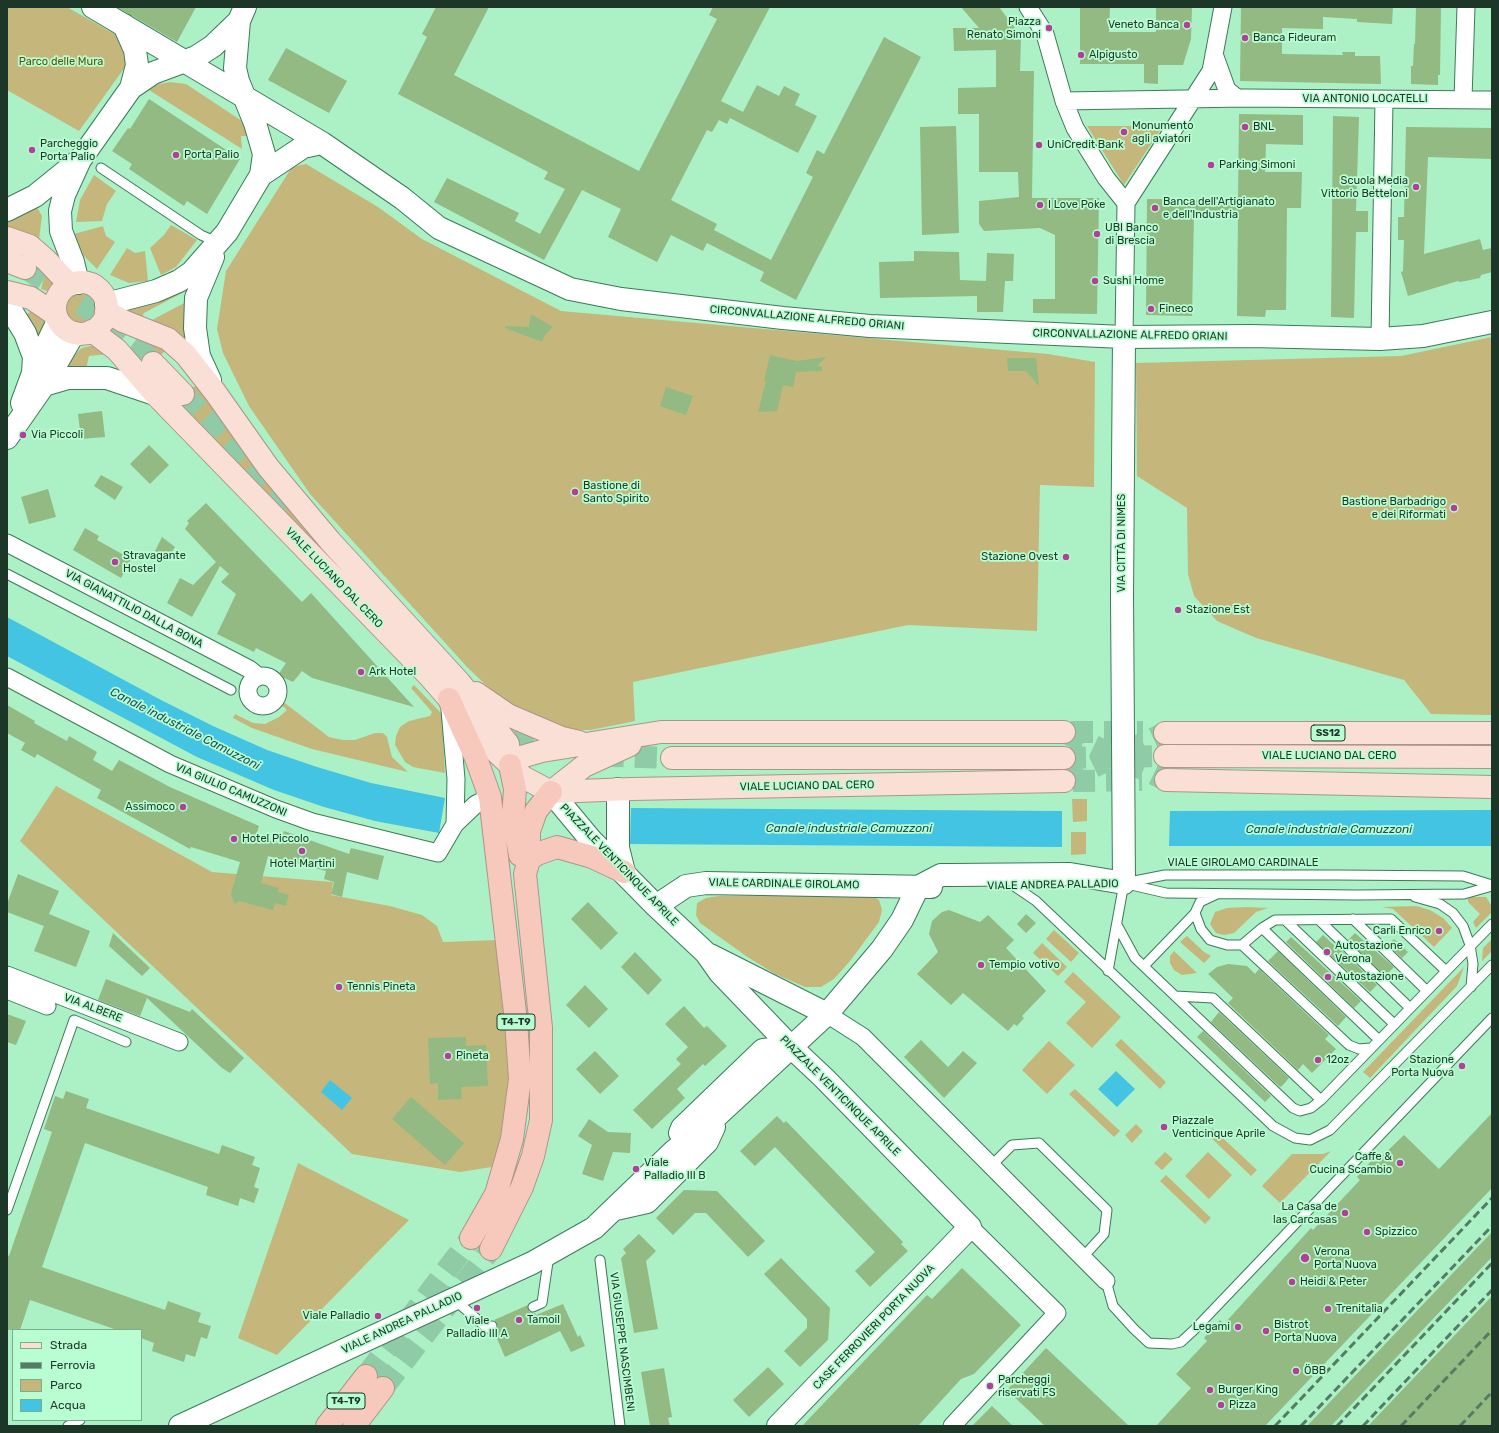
<!DOCTYPE html>
<meta charset="utf-8">
<style>
body{margin:0}
#map{position:relative;width:1499px;height:1433px;overflow:hidden;background:#acf0c6;font-family:Rubik,sans-serif}
canvas{display:block}
.frame{position:absolute;inset:0;border:8px solid #1c3727;pointer-events:none}
.legend{position:absolute;left:12px;top:1329px;width:130px;height:92px;box-sizing:border-box;background:#b9fed3;border:1px solid #7aae8e;margin:0;padding:5px 7px;list-style:none;font-size:12px;color:#1c3727}
.legend li{display:flex;align-items:center;gap:8px;height:20px}
.legend b{width:20px;border:1px solid #7aae8e}
</style>
<div id="map">
<canvas width="1499" height="1433"></canvas>
<div class="frame"></div>
<ul class="legend">
<li><b style="height:5px;background:#fadfd7"></b>Strada</li>
<li><b style="height:5px;background:#527c63"></b>Ferrovia</li>
<li><b style="height:11px;background:#c5b77b"></b>Parco</li>
<li><b style="height:11px;background:#42c4e2"></b>Acqua</li>
</ul>
</div>
<script>
const context = document.querySelector('canvas').getContext('2d');
context.lineJoin = 'round';
function fill(path, color) { context.fillStyle = color; context.fill(path, 'evenodd'); }
const shape = rows => new Path2D(rows.map(r => 'M' + r).join(''));
function strokePath(path, color, width, dash) { context.strokeStyle = color; context.lineWidth = width; context.lineCap = dash ? 'butt' : 'round'; context.setLineDash(dash || []); context.stroke(path); }
function write(font, color, halo, rows, align = 'center') {
  context.font = font + ' Rubik,sans-serif'; context.lineWidth = 3.5; context.setLineDash([]); context.textBaseline = 'middle'; context.strokeStyle = halo; context.fillStyle = color; for (const [text, x, y, turn = 0] of rows) {
    context.save(); context.translate(x, y); context.rotate((+turn || 0) * Math.PI / 180); context.textAlign = isNaN(turn) ? turn : align; if (halo) context.strokeText(text, 0, 0); context.fillText(text, 0, 0); context.restore();
  }
}
fill(shape([
 [7,7,67,7,118,36,129,56,128,63,79,131,7,90],
 [170,82,186,84,242,121,248,136,241,136,242,149,149,90,159,84],
 [1087,126,1163,126,1124,185],
 [306,164,378,207,422,239,561,311,1048,354,1095,362,1094,487,1040,485,1037,631,908,625,633,682,635,721,591,730,576,730,547,723,514,706,491,690,468,668,310,494,249,406,223,353,217,329,226,271,292,167],
 [94,175,116,191,107,204,102,221,76,222,80,200],
 [35,204,42,216,39,239,7,228,7,217],
 [171,225,197,240,176,267,161,275,150,248,164,235],
 [103,226,106,236,115,242,97,269,82,254,74,234],
 [127,248,135,253,145,251,148,281,129,283,110,275],
 [45,273,56,283,51,292,41,289],
 [193,283,194,293,184,292,144,313,141,319,129,313,129,310,136,306],
 '64 308a16 16 0 1 1 32 0a16 16 0 1 1-32 0Z',
 [188,301,195,350,181,335,152,320],
 [32,311,47,316,39,352,25,315],
 [145,336,170,347,144,369,128,351,141,344],
 [1492,337,1492,715,1431,714,1404,680,1256,638,1217,621,1194,596,1188,574,1187,508,1137,476,1136,363,1401,356],
 [98,344,109,354,89,356,86,369,62,374,78,351,82,348],
 [202,380,382,611,176,403],
 [414,685,442,714,445,773,413,767,405,762,395,745,396,736,400,727,409,721,430,716,432,712,411,688],
 [282,701,329,737,343,740,355,740,375,733,383,733,387,737,392,757,408,772,312,749,252,728,233,718,235,714,253,723,265,724,279,717,287,710,280,704],
 [56,786,212,872,333,882,331,895,390,906,422,915,437,926,443,942,499,940,513,1088,498,1166,460,1172,352,1154,20,841],
 [1072,799,1087,799,1087,821,1073,822],
 [1071,832,1086,832,1086,854,1071,855],
 [871,895,879,900,882,910,879,922,850,961,834,979,821,987,805,987,775,974,746,956,700,923,696,915,697,903,706,898,718,896],
 [1468,897,1486,897,1491,905,1492,912,1476,928,1473,922,1480,914,1468,902],
 [1416,906,1430,910,1443,918,1452,928,1434,947,1393,909,1382,907],
 [1227,908,1247,907,1268,908,1256,912,1234,933,1224,935,1216,933,1210,924,1215,912],
 [1054,930,1079,953,1071,962,1046,939],
 [1187,936,1204,952,1211,956,1204,963,1180,942],
 [1492,939,1492,951,1482,961,1483,948],
 [1042,943,1067,967,1058,976,1033,953],
 [1174,951,1197,973,1182,975,1174,970,1170,963,1170,956],
 [1464,967,1457,986,1370,1078,1363,1072],
 [1073,972,1121,1017,1092,1048,1066,1023,1086,1002,1064,982],
 [1121,1039,1166,1082,1160,1089,1115,1045],
 [1049,1041,1075,1065,1047,1094,1022,1070],
 [1075,1089,1120,1131,1114,1137,1069,1094],
 [1136,1124,1143,1131,1132,1143,1125,1135],
 [1212,1128,1257,1170,1251,1176,1206,1133],
 [1331,1151,1280,1203,1262,1186,1292,1154,1323,1154],
 [1165,1152,1173,1159,1162,1170,1154,1163],
 [1208,1152,1232,1175,1209,1199,1185,1176],
 [298,1163,409,1220,277,1355,238,1338],
 [1166,1175,1211,1218,1205,1224,1160,1181]
]), '#c5b77b');
fill(shape([
 [7,617,161,700,213,726,267,750,317,767,371,783,445,798,439,833,375,821,324,807,274,790,197,757,7,656],
 [631,808,1062,811,1062,847,630,844],
 [1492,810,1492,846,1169,846,1170,811],
 [1116,1071,1135,1089,1117,1107,1098,1089],
 [330,1080,352,1098,342,1110,321,1092]
]), '#42c4e2');
fill(shape([
 [117,7,196,7,177,42],
 [436,7,489,7,454,75,639,171,717,19,709,15,713,7,770,7,721,101,743,112,757,85,779,96,784,86,800,94,795,105,817,116,798,153,730,118,727,124,719,120,712,132,707,130,671,200,717,224,714,230,771,260,813,177,806,173,817,150,824,154,884,37,921,57,796,300,760,281,764,272,707,243,703,251,671,235,657,262,608,237,621,209,582,190,544,260,434,202,447,178,519,213,515,221,540,234,565,189,544,179,548,172,398,94,427,37,422,34],
 [961,7,999,7,1021,36,1020,71,1034,71,1032,198,1099,198,1097,314,1033,313,1033,299,1055,299,1055,235,1040,228,984,231,979,224,979,201,1019,197,1018,172,979,172,979,114,958,114,958,88,996,87,996,50,954,51,953,28,979,28],
 [1080,7,1110,7,1109,32,1156,32,1156,7,1192,7,1191,39,1183,65,1158,65,1158,84,1144,83,1144,64,1080,64],
 [1241,7,1393,7,1392,24,1357,22,1357,19,1323,17,1323,29,1282,28,1282,54,1343,55,1342,52,1355,52,1355,56,1380,56,1381,84,1240,81],
 [1416,7,1441,7,1440,75,1438,75,1438,85,1411,84,1411,66,1413,66,1414,44,1415,44],
 [286,48,347,81,329,113,268,80],
 [149,99,240,159,207,214,187,201,184,206,129,169,132,164,112,151,128,128,130,129],
 [1239,114,1303,115,1303,145,1266,144,1265,172,1302,172,1301,208,1287,208,1286,310,1266,310,1265,317,1237,316,1238,214,1194,213,1192,316,1146,315,1147,199,1238,200],
 [1333,116,1359,117,1356,211,1368,211,1368,232,1356,232,1354,318,1331,317],
 [956,126,959,233,922,235,920,127],
 [1406,127,1492,128,1492,159,1428,157,1424,254,1480,239,1483,250,1492,248,1492,272,1481,275,1480,278,1460,282,1458,281,1408,296,1401,272,1403,271,1404,240,1398,240,1398,217,1404,217],
 [914,251,959,252,960,280,986,281,987,253,1014,254,1013,281,1005,281,1003,312,977,312,977,296,880,298,879,262,914,261],
 [531,314,553,327,545,335,542,342,505,328,506,326,529,327],
 [770,355,797,361,826,357,817,366,822,367,822,371,796,372,793,387,783,385,777,411,758,412,766,381,764,381],
 [1007,358,1036,358,1039,386,1026,371,1008,371],
 [666,387,693,396,686,415,660,406],
 [102,411,105,437,81,439,78,414],
 [149,445,169,465,150,484,130,464],
 [101,475,123,487,115,500,94,486],
 [48,489,56,517,29,524,21,497],
 [206,503,302,602,311,593,414,707,312,678,302,671,293,682,278,675,286,663,256,648,254,652,217,634,236,594,221,582,229,574,220,566,192,617,167,603,180,578,193,585,216,562,185,529,189,523,187,521],
 [85,528,99,536,97,540,131,559,121,578,73,550],
 [162,537,175,547,168,558,155,551],
 [7,705,35,721,34,723,67,741,69,736,97,752,93,760,112,771,119,760,170,787,259,826,256,836,280,844,284,831,349,854,351,848,384,856,378,880,347,872,342,897,331,894,334,882,324,879,326,871,268,856,261,883,279,888,278,892,289,895,286,906,275,903,273,910,239,901,235,904,231,894,240,862,191,847,190,849,97,798,101,790,37,754,35,758,21,750,25,743,7,733],
 [18,874,59,891,49,914,90,931,76,967,34,951,44,926,7,912,7,904],
 [588,902,618,933,601,950,571,919],
 [949,910,980,922,988,915,1014,940,1006,948,1046,991,1022,1016,1024,1018,1017,1026,1014,1024,1008,1031,963,993,951,1005,917,974,938,952,929,934,932,921,942,912],
 [1026,914,1036,923,1026,933,1017,924],
 [113,933,150,968,142,976,109,946],
 [1355,933,1394,967,1385,976,1348,940],
 [1323,935,1339,950,1340,949,1377,985,1370,992,1316,942],
 [1291,937,1361,1001,1354,1008,1286,942],
 [1394,939,1408,952,1402,958,1388,945],
 [1278,951,1346,1017,1338,1026,1268,961],
 [635,952,662,980,648,995,621,967],
 [1228,964,1247,966,1255,974,1259,969,1329,1035,1325,1039,1336,1049,1312,1073,1303,1064,1298,1070,1228,1003,1233,998,1208,974,1217,967],
 [106,979,190,1012,192,1009,244,1058,230,1073,222,1068,147,998,140,1016,98,1000],
 [585,985,608,1009,589,1028,566,1005],
 [684,1006,704,1028,707,1026,727,1046,705,1066,703,1064,677,1089,685,1098,652,1129,633,1110,681,1064,676,1059,688,1047,665,1024],
 [1219,1012,1289,1078,1282,1086,1280,1087,1211,1022],
 [7,1014,26,1021,16,1045,7,1042],
 [1203,1031,1271,1096,1265,1102,1197,1037],
 [466,1037,466,1046,486,1045,488,1086,461,1087,462,1099,438,1100,438,1083,430,1084,428,1038],
 [921,1040,948,1067,963,1051,977,1063,944,1098,904,1057],
 [595,1051,619,1076,600,1094,576,1069],
 [66,1091,89,1099,86,1108,219,1154,222,1145,255,1157,252,1165,260,1168,254,1187,259,1189,254,1203,240,1198,238,1206,206,1195,208,1187,85,1143,42,1267,165,1310,168,1301,201,1313,198,1322,211,1326,207,1339,201,1337,195,1357,186,1354,184,1362,152,1351,154,1343,141,1338,141,1330,117,1330,30,1300,20,1330,7,1330,7,1255,9,1256,52,1132,44,1129,55,1096,63,1099],
 [411,1097,464,1143,445,1165,392,1119],
 [1492,1113,1492,1188,1265,1426,1156,1426,1191,1388,1176,1374,1207,1341,1204,1338,1220,1320,1224,1324,1311,1228,1313,1230,1360,1180,1357,1177,1373,1159,1376,1162,1404,1135,1439,1169],
 [777,1116,784,1123,786,1121,903,1242,901,1244,908,1251,870,1287,855,1271,875,1252,775,1147,755,1166,740,1151],
 [589,1119,608,1132,631,1133,630,1153,613,1152,603,1181,582,1174,592,1145,578,1136],
 [684,1190,717,1191,765,1241,748,1257,706,1213,695,1213,673,1235,656,1218],
 [1492,1232,1492,1257,1331,1426,1307,1426],
 [639,1234,656,1251,646,1261,658,1329,634,1333,621,1258,626,1253,623,1249],
 [781,1258,830,1308,828,1340,800,1367,784,1351,807,1328,807,1319,764,1274],
 [962,1268,1021,1325,974,1374,961,1379,918,1426,802,1426,927,1295,932,1299],
 [1492,1296,1492,1426,1368,1426],
 [563,1304,578,1337,580,1335,585,1346,571,1352,560,1331,505,1357,494,1332,498,1326,494,1320,528,1305,529,1312,535,1313,536,1315],
 [1046,1348,1129,1426,1045,1426,1007,1390],
 [768,1367,784,1384,749,1417,733,1400],
 [664,1368,672,1417,668,1418,670,1426,650,1426,641,1372],
 [992,1406,1013,1426,972,1426]
]), '#92ba82');
strokePath(shape([
 [25,268,86,307,135,344,153,363],
 [183,394,293,511],
 [486,714,500,725,529,739,566,748],
 [1064,732,1166,780],
 [1071,732,1143,732],
 [602,754,614,756,672,758],
 [1064,758,1165,756],
 [1064,781,1165,733],
 [1073,781,1142,780]
]), '#8fcba6', 22, [22, 11]);
strokePath(shape([
 [366,1376,471,1238],
 [383,1388,491,1249]
]), '#8fcba6', 22, [22, 11]);
const lane = shape([
 [101,168,201,235,217,242],
 [7,574,231,690],
 [1124,883,1165,875,1336,875,1463,876,1492,885],
 [1127,884,1166,893,1357,895,1464,894,1492,886],
 [1014,886,1036,901,1273,1126,1295,1138,1310,1140,1330,1130,1492,965],
 [1217,894,1200,902,1195,913,1201,929,1210,940,1227,945,1242,945,1262,928,1275,920,1391,919,1445,970],
 [1415,897,1440,904,1453,913,1463,926,1470,945,1473,964,1471,987],
 [1353,919,1426,990],
 [1285,920,1394,1024],
 [1319,920,1410,1008],
 [1117,925,1135,958,1293,1108,1300,1111,1311,1108,1321,1100,1492,924],
 [1262,928,1379,1040],
 [1242,945,1349,1045,1359,1049,1370,1048],
 [1144,966,1195,913],
 [1108,971,1124,883],
 [1175,996,1213,998,1321,1100],
 [991,1166,1012,1145,1039,1143,1107,1210,1104,1234,1082,1258],
 [7,1210,74,1020,126,1042],
 [600,1260,620,1426],
 [1106,1281,1113,1306,1134,1329,1149,1343,1172,1344,1181,1342,1194,1330,1492,1018],
 [455,1300,487,1328,492,1326],
 [533,1307,542,1303,549,1255],
 [68,1426,80,1420]
]);
const street = shape([
 [1028,7,1045,34,1064,101,1075,128,1106,178,1126,203],
 [1214,54,1227,90,1237,98],
 [1463,99,1466,7],
 [1064,101,1245,98,1492,100],
 [1126,203,1211,71,1223,7],
 [1124,337,1126,203],
 [1380,339,1384,100],
 [7,543,249,669,259,677],
 '248 691a15 15 0 1 1 30 0a15 15 0 1 1-30 0Z',
 [7,677,170,764,276,809,312,822,438,853,455,824,476,804,490,797],
 [450,710,456,779,455,824],
 [7,975,179,1042],
 [7,990,47,1006],
 [827,1014,863,1037,1106,1281],
 [952,1426,1057,1313,970,1227]
]);
const secondary = shape([
 [93,7,322,143,402,198,439,228,570,289,621,299,783,318,870,326,1124,337,1251,336,1380,339,1423,336,1492,322],
 [131,88,153,73,196,57,213,46,239,21],
 [261,175,303,147,322,143],
 [7,210,35,196,77,162],
 [78,283,73,262,61,231,60,211,64,195,80,160,131,88,137,65,135,50,124,25],
 [7,304,25,333,34,357,33,373],
 [106,304,156,291,179,281,192,272,227,232,261,175,264,154,255,123,238,81,235,68,239,21,245,7],
 [1124,337,1122,596,1124,883],
 [210,380,199,356,195,328,196,298,213,257],
 [44,385,68,378,107,378,155,394],
 [22,403,33,373,58,321],
 [7,438,44,385,74,333],
 [618,789,618,848,624,872],
 [551,792,591,840,656,906,706,953,720,973,791,1047,824,1078,970,1227,778,1426],
 [656,906,686,886,706,883,931,887],
 [710,955,827,1014],
 [680,1133,682,1128,763,1050,791,1047],
 [616,1209,647,1202,707,1142,714,1127],
 [180,1426,532,1263,594,1228,674,1151,719,1114,827,1014,882,949,902,920,918,887,941,875,951,875,1070,874,1124,883]
]);
const primary = shape([
 [7,238,30,246,46,260,70,285],
 [7,261,25,268],
 '55 308a26 26 0 1 1 52 0a26 26 0 1 1-52 0Z',
 [7,292,31,298,56,315],
 [106,311,123,321,168,339,186,355,215,392,268,467,330,541,460,683,508,744,509,758],
 [92,331,117,350,155,394,430,677,490,746,523,777,551,792,631,789,1064,781],
 [153,363,183,394],
 [476,693,508,715,562,738,579,742],
 [1165,733,1492,733],
 [1165,756,1492,757],
 [672,758,1064,758],
 [510,765,521,757,542,751,661,732,1064,732],
 [1166,780,1492,787],
 [551,792,584,766,630,745]
]);
const highway = shape([
 [449,699,476,758,490,797,516,1021,520,1079,512,1139,496,1194,471,1238],
 [510,765,515,789,513,818,520,855],
 [529,860,537,854,557,847,592,857,624,872],
 [491,1249,522,1187,533,1156,541,1120,541,1028,525,874,529,860,529,831,536,811,551,792],
 [327,1426,366,1376],
 [354,1426,383,1388]
]);
strokePath(lane, '#3a7c57', 11);
strokePath(street, '#3a7c57', 19);
strokePath(secondary, '#3a7c57', 24);
strokePath(primary, '#aa9688', 24);
strokePath(highway, '#aa9688', 24);
strokePath(lane, '#fff', 9);
strokePath(street, '#fff', 17);
strokePath(secondary, '#fff', 22);
strokePath(primary, '#fadfd7', 22);
strokePath(highway, '#f7c9bc', 22);
strokePath(shape([
 [1275,1426,1492,1198],
 [1301,1426,1492,1226],
 [1337,1426,1492,1263],
 [1363,1426,1492,1290],
 [1401,1426,1492,1330],
 [1460,1426,1492,1392]
]), '#527c63', 3, [8, 4]);
for (const [x, y, r, color] of [
 [1187,25,4,"#b2409b"],
 [1049,28,4,"#b2409b"],
 [1245,38,4,"#b2409b"],
 [1081,55,4,"#b2409b"],
 [1245,127,4,"#b2409b"],
 [1124,132,4,"#b2409b"],
 [1039,145,4,"#b2409b"],
 [32,150,4,"#b2409b"],
 [176,155,4,"#b2409b"],
 [1211,165,4,"#b2409b"],
 [1416,187,4,"#b2409b"],
 [1040,205,4,"#b2409b"],
 [1155,208,4,"#b2409b"],
 [1097,234,4,"#b2409b"],
 [1095,281,4,"#b2409b"],
 [1151,309,4,"#b2409b"],
 [23,435,4,"#b2409b"],
 [575,492,4,"#b2409b"],
 [1454,508,4,"#b2409b"],
 [1066,557,4,"#b2409b"],
 [115,562,4,"#b2409b"],
 [1178,610,4,"#b2409b"],
 [361,672,4,"#b2409b"],
 [183,807,4,"#b2409b"],
 [234,839,4,"#b2409b"],
 [302,851,4,"#b2409b"],
 [1439,931,4,"#b2409b"],
 [1327,952,4,"#b2409b"],
 [981,965,4,"#b2409b"],
 [1328,977,4,"#b2409b"],
 [339,987,4,"#b2409b"],
 [448,1056,4,"#b2409b"],
 [1318,1060,4,"#b2409b"],
 [1462,1066,4,"#b2409b"],
 [1164,1127,4,"#b2409b"],
 [1400,1163,4,"#b2409b"],
 [636,1169,4,"#b2409b"],
 [1345,1213,4,"#b2409b"],
 [1367,1232,4,"#b2409b"],
 [1305,1258,5,"#b2409b"],
 [1292,1282,4,"#b2409b"],
 [477,1308,4,"#b2409b"],
 [1328,1309,4,"#b2409b"],
 [378,1316,4,"#b2409b"],
 [519,1320,4,"#b2409b"],
 [1238,1327,4,"#b2409b"],
 [1266,1331,4,"#b2409b"],
 [1296,1371,4,"#b2409b"],
 [990,1386,4,"#b2409b"],
 [1210,1390,4,"#b2409b"],
 [1221,1405,4,"#b2409b"]
]) { const dot = new Path2D(); dot.arc(x, y, r, 0, 2 * Math.PI); context.fillStyle = color; context.fill(dot); strokePath(dot, '#b9fed3', 1.5); }
for (const [x, y, w] of [
 [1328,733,34],
 [516,1022,38],
 [346,1401,38]
]) { const box = new Path2D(); box.roundRect(x - w / 2, y - 8, w, 16, 3); context.fillStyle = '#b9fed3'; context.fill(box); strokePath(box, '#1c3727', 1); }
write('bold 10px', '#1c3727', null, [
 ["SS12",1328,733],
 ["T4-T9",516,1022],
 ["T4-T9",346,1401]
]);
write('11px', '#1c3727', '#b9fed3', [
 ["Piazza",1041,22,"right"],
 ["Renato Simoni",1041,35,"right"],
 ["Veneto Banca",1179,25,"right"],
 ["Banca Fideuram",1253,38],
 ["Alpigusto",1089,55],
 ["Monumento",1132,126],
 ["agli aviatori",1132,139],
 ["BNL",1253,127],
 ["Parcheggio",40,144],
 ["Porta Palio",40,157],
 ["UniCredit Bank",1047,145],
 ["Porta Palio",184,155],
 ["Parking Simoni",1219,165],
 ["Scuola Media",1408,181,"right"],
 ["Vittorio Betteloni",1408,194,"right"],
 ["Banca dell'Artigianato",1163,202],
 ["e dell'Industria",1163,215],
 ["I Love Poke",1048,205],
 ["UBI Banco",1105,228],
 ["di Brescia",1105,241],
 ["Sushi Home",1103,281],
 ["Fineco",1159,309],
 ["Via Piccoli",31,435],
 ["Bastione di",583,486],
 ["Santo Spirito",583,499],
 ["Bastione Barbadrigo",1446,502,"right"],
 ["e dei Riformati",1446,515,"right"],
 ["Stravagante",123,556],
 ["Hostel",123,569],
 ["Stazione Ovest",1058,557,"right"],
 ["Stazione Est",1186,610],
 ["Ark Hotel",369,672],
 ["Assimoco",175,807,"right"],
 ["Hotel Piccolo",242,839],
 ["Hotel Martini",302,864,"center"],
 ["Carli Enrico",1431,931,"right"],
 ["Autostazione",1335,946],
 ["Verona",1335,959],
 ["Tempio votivo",989,965],
 ["Autostazione",1336,977],
 ["Tennis Pineta",347,987],
 ["Pineta",456,1056],
 ["12oz",1326,1060],
 ["Stazione",1454,1060,"right"],
 ["Porta Nuova",1454,1073,"right"],
 ["Piazzale",1172,1121],
 ["Venticinque Aprile",1172,1134],
 ["Caffe &",1392,1157,"right"],
 ["Cucina Scambio",1392,1170,"right"],
 ["Viale",644,1163],
 ["Palladio III B",644,1176],
 ["La Casa de",1337,1207,"right"],
 ["las Carcasas",1337,1220,"right"],
 ["Spizzico",1375,1232],
 ["Verona",1314,1252],
 ["Porta Nuova",1314,1265],
 ["Heidi & Peter",1300,1282],
 ["Trenitalia",1336,1309],
 ["Viale Palladio",370,1316,"right"],
 ["Tamoil",527,1320],
 ["Viale",477,1321,"center"],
 ["Palladio III A",477,1334,"center"],
 ["Bistrot",1274,1325],
 ["Porta Nuova",1274,1338],
 ["Legami",1230,1327,"right"],
 ["ÖBB",1304,1371],
 ["Parcheggi",998,1380],
 ["riservati FS",998,1393],
 ["Burger King",1218,1390],
 ["Pizza",1229,1405]
], 'left');
write('11px', '#605103', '#b9fed3', [
 ["Parco delle Mura",61,62]
]);
write('11px', '#1c3727', '#b9fed3', [
 ["VIA ANTONIO LOCATELLI",1365,99],
 ["CIRCONVALLAZIONE ALFREDO ORIANI",807,318,5],
 ["CIRCONVALLAZIONE ALFREDO ORIANI",1130,335,1],
 ["VIA CITTÀ DI NIMES",1122,543,-90],
 ["VIALE LUCIANO DAL CERO",334,578,46],
 ["VIA GIANATTILIO DALLA BONA",134,609,28],
 ["VIALE LUCIANO DAL CERO",1329,756],
 ["VIALE LUCIANO DAL CERO",807,786,-1],
 ["VIA GIULIO CAMUZZONI",231,790,23],
 ["VIALE GIROLAMO CARDINALE",1243,863],
 ["PIAZZALE VENTICINQUE APRILE",619,865,46],
 ["VIALE CARDINALE GIROLAMO",784,884,1],
 ["VIALE ANDREA PALLADIO",1053,885,-1],
 ["VIA ALBERE",93,1008,21],
 ["PIAZZALE VENTICINQUE APRILE",840,1096,45],
 ["VIALE ANDREA PALLADIO",402,1323,-25],
 ["CASE FERROVIERI PORTA NUOVA",874,1327,-46],
 ["VIA GIUSEPPE NASCIMBENI",622,1342,83]
]);
write('italic 12px', '#184e5b', '#b9fed3', [
 ["Canale industriale Camuzzoni",185,729,27],
 ["Canale industriale Camuzzoni",849,829],
 ["Canale industriale Camuzzoni",1329,830]
]);
</script>
